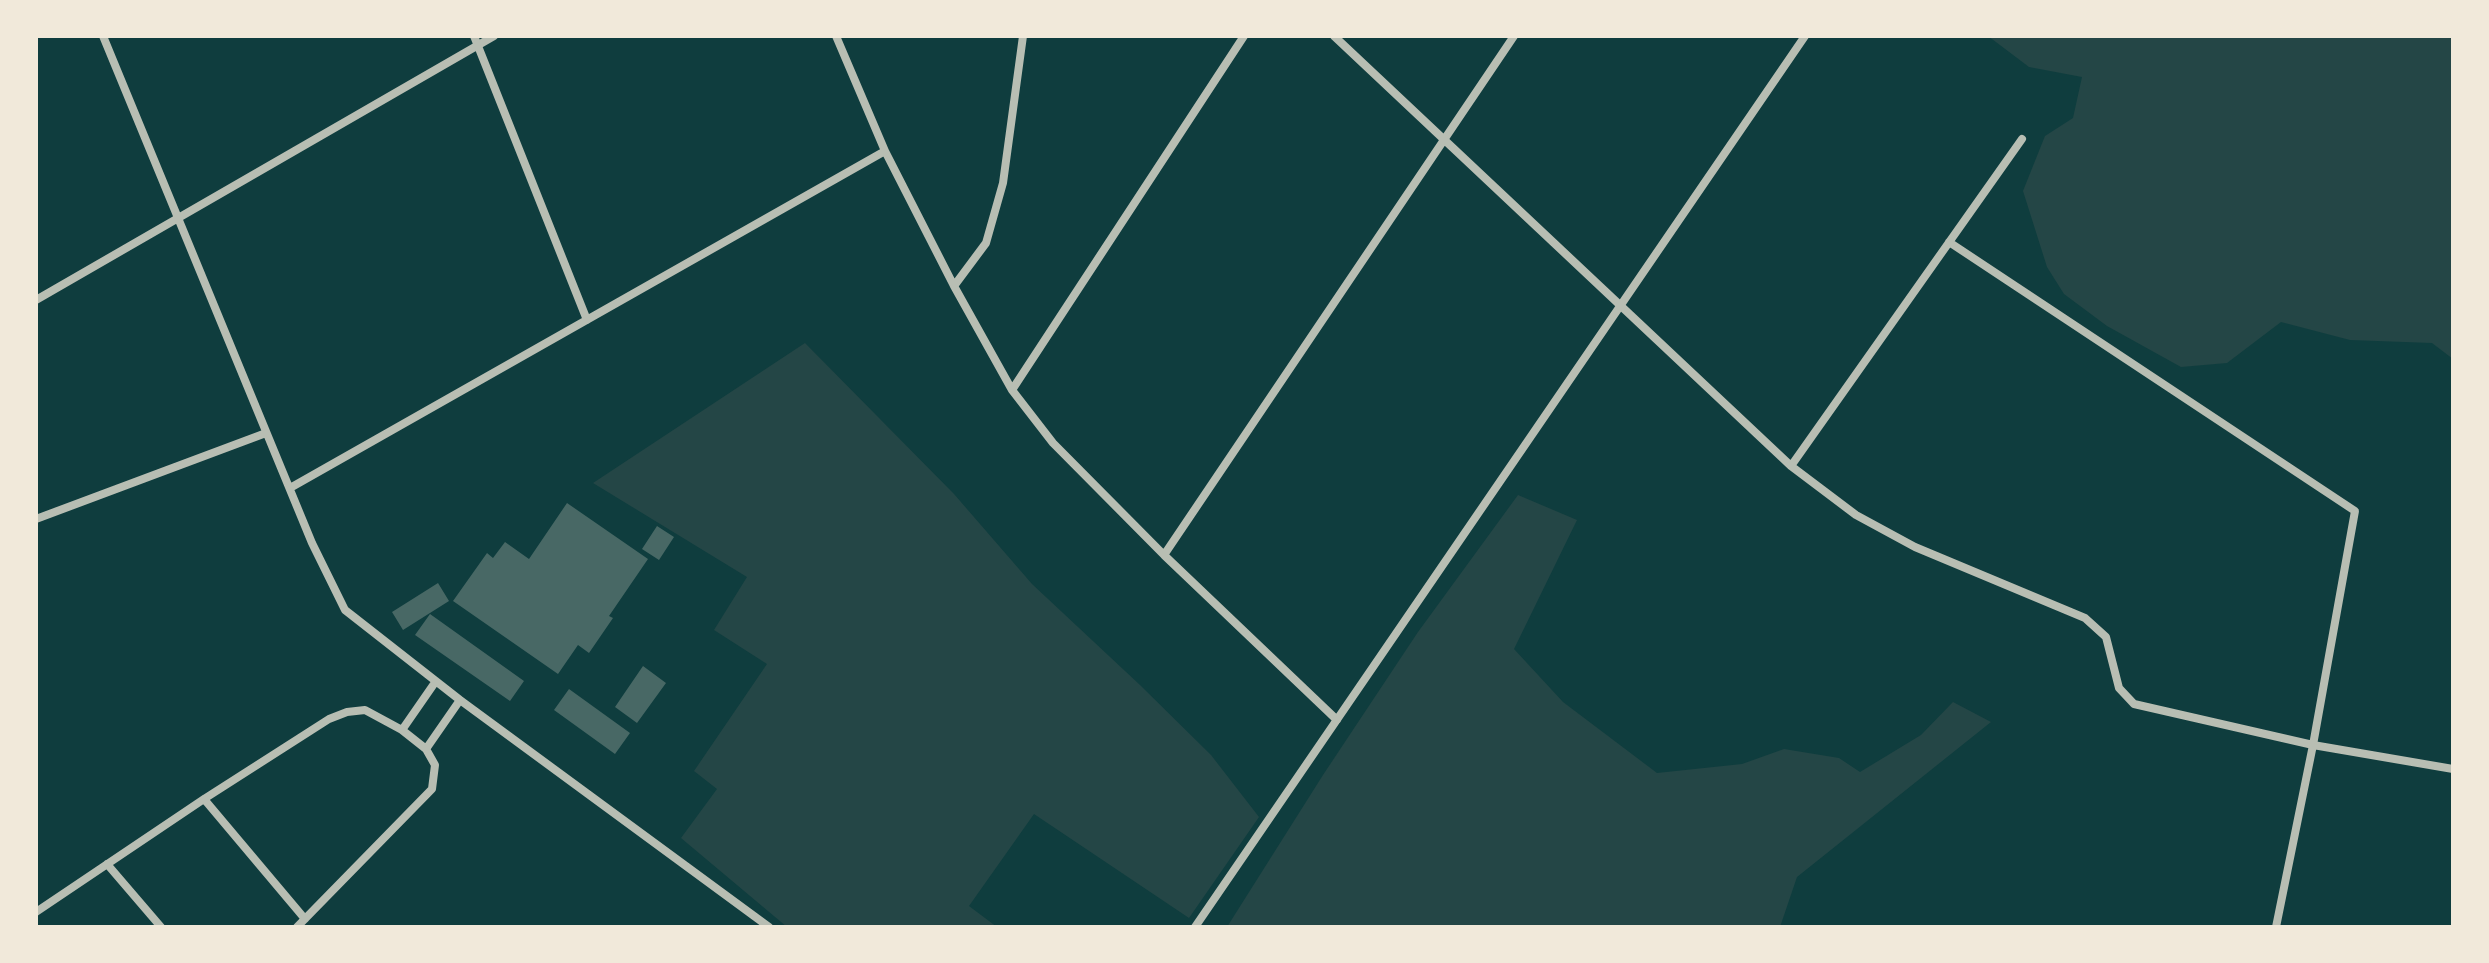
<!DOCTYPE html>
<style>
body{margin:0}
#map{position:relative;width:2489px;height:963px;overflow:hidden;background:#0f3d3e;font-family:"Open Sans",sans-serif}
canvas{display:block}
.frame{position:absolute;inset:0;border:38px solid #f1e9da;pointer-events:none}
</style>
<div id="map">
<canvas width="2489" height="963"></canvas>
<div class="frame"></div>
</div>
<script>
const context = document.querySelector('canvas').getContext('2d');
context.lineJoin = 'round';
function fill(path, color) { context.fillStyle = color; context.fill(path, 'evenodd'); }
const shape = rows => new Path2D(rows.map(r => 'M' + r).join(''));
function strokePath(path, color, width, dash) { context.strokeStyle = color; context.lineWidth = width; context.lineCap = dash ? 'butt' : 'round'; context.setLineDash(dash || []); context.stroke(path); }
fill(shape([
 [1988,36,2453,36,2453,359,2432,343,2350,340,2281,322,2227,363,2181,367,2107,326,2064,294,2047,267,2023,191,2045,136,2073,118,2082,77,2029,67],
 [805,343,954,494,1032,584,1140,685,1211,755,1259,817,1189,918,1034,814,969,906,997,927,787,927,681,838,717,789,694,771,767,664,714,630,747,577,593,483],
 [1518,495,1577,520,1514,649,1563,702,1657,773,1742,764,1784,749,1839,758,1860,772,1921,735,1953,702,1991,722,1797,877,1780,927,1227,927,1323,775,1418,632]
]), '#244646');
fill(shape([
 [567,503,648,559,609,616,613,618,589,653,578,645,558,674,453,601,487,553,493,558,505,542,529,559],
 [657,526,674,537,659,560,642,549],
 [438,583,449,601,403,630,392,612],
 [430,614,524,681,510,701,415,635],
 [643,666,666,683,637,723,615,707],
 [569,689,630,733,615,754,554,710]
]), '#486865');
strokePath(shape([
 [103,36,312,543,345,610,460,700,769,927],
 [474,36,587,320],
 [836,36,885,151,954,286,1012,390,1053,443,1164,555,1337,720],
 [1334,36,1791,466,1856,515,1915,547,2085,618,2106,637,2119,688,2134,704,2313,745,2453,769],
 [1949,242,2355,511,2313,745,2276,927],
 [954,286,986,243,1003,183,1023,36],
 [36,300,494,36],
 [1012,390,1244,36],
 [1791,466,2022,139],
 [290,488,885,151],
 [36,519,266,433],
 [1164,555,1514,36],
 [402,730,436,681],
 [426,749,460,700],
 [204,799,305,919],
 [107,864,161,927],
 [36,912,204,799,329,719,347,712,365,710,402,730,426,749,435,765,432,789,297,927],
 [1195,927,1805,36]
]), '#b8beb3', 8);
</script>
